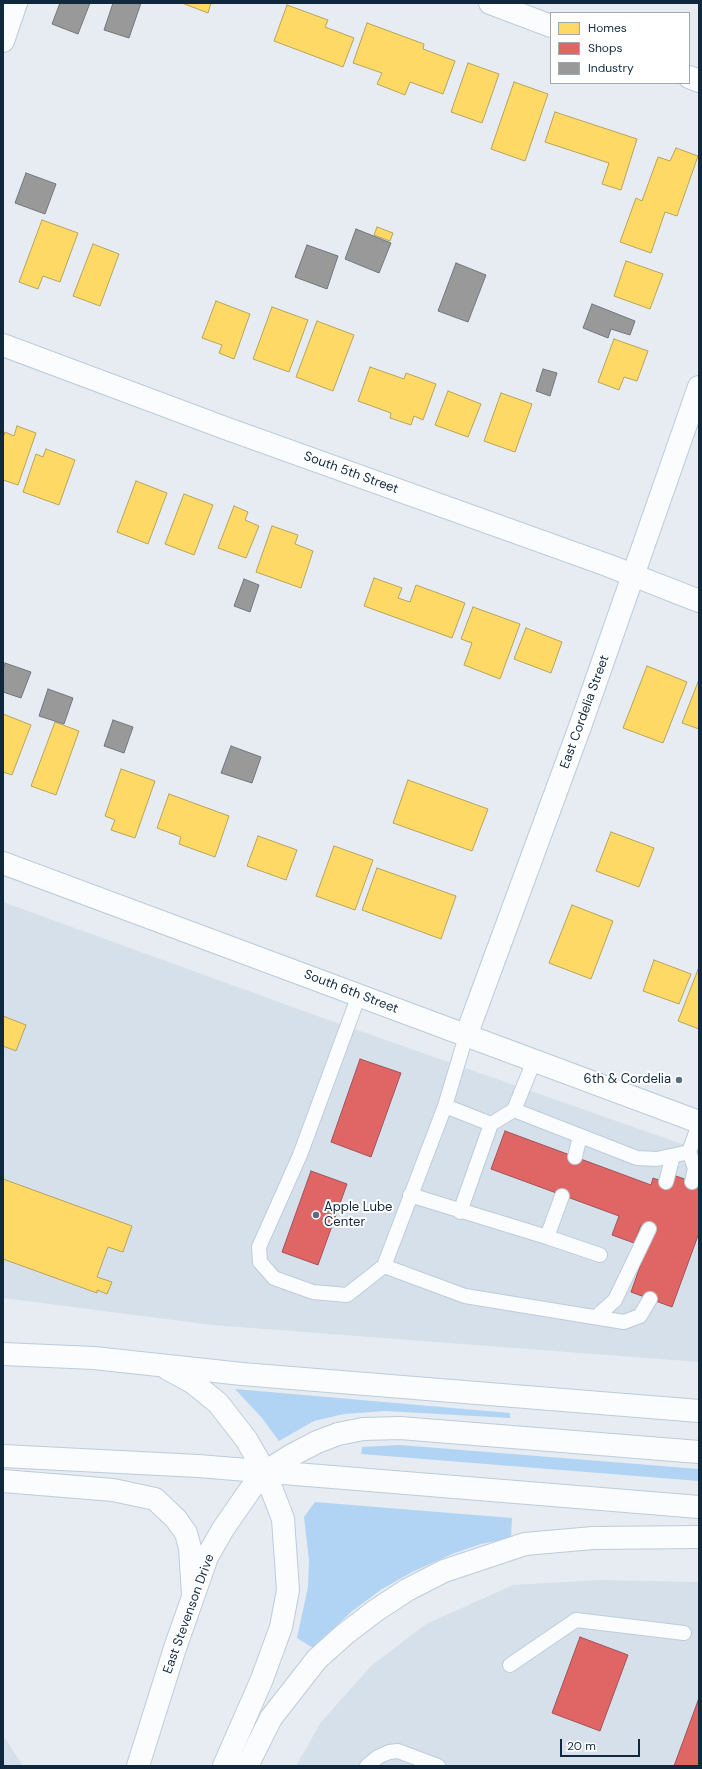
<!DOCTYPE html>
<style>
body{margin:0}
#map{position:relative;width:702px;height:1769px;overflow:hidden;background:#e6ecf2;font-family:"DM Sans",sans-serif}
canvas{display:block}
.frame{position:absolute;inset:0;border:4px solid #0f283e;pointer-events:none}
.legend{position:absolute;left:550px;top:12px;width:140px;height:72px;box-sizing:border-box;background:#fff;border:1px solid #9fa9b2;margin:0;padding:5px 7px;list-style:none;font-size:12px;color:#0f283e}
.legend li{display:flex;align-items:center;gap:8px;height:20px}
.legend b{width:20px;border:1px solid #9fa9b2}
.scale{position:absolute;left:560px;top:1739px;width:80px;height:18px;box-sizing:border-box;border:2px solid #0f283e;border-top:0;padding-left:5px;font-size:12px;line-height:14px;white-space:nowrap;color:#0f283e;-webkit-text-stroke:3px #fff;paint-order:stroke}
</style>
<div id="map">
<canvas width="702" height="1769"></canvas>
<div class="frame"></div>
<ul class="legend">
<li><b style="height:11px;background:#ffd966"></b>Homes</li>
<li><b style="height:11px;background:#e06666"></b>Shops</li>
<li><b style="height:11px;background:#999"></b>Industry</li>
</ul>
<div class="scale">20 m</div>
</div>
<script>
const context = document.querySelector('canvas').getContext('2d');
context.lineJoin = 'round';
function fill(path, color) { context.fillStyle = color; context.fill(path, 'evenodd'); }
const shape = rows => new Path2D(rows.map(r => 'M' + r).join(''));
function strokePath(path, color, width, dash) { context.strokeStyle = color; context.lineWidth = width; context.lineCap = dash ? 'butt' : 'round'; context.setLineDash(dash || []); context.stroke(path); }
function write(font, color, halo, rows, align = 'center') {
  context.font = font + ' "DM Sans",sans-serif'; context.lineWidth = 4; context.setLineDash([]); context.textBaseline = 'middle'; context.strokeStyle = halo; context.fillStyle = color; for (const [text, x, y, turn = 0] of rows) {
    context.save(); context.translate(x, y); context.rotate((+turn || 0) * Math.PI / 180); context.textAlign = isNaN(turn) ? turn : align; if (halo) context.strokeText(text, 0, 0); context.fillText(text, 0, 0); context.restore();
  }
}
fill(shape([
 [3,902,323,1018,699,1150,699,1362,212,1325,3,1298],
 [600,1580,699,1582,699,1766,296,1766,321,1722,371,1666,426,1624,513,1585],
 [3,1735,23,1766,3,1766]
]), '#d6e0eb');
fill(shape([
 [235,1389,510,1413,510,1418,385,1411,344,1414,314,1421,279,1441,262,1418],
 [400,1445,699,1469,699,1481,361,1454,362,1447],
 [315,1502,512,1518,511,1538,481,1544,452,1554,412,1572,382,1589,351,1612,313,1648,297,1638,308,1587,309,1560,304,1517]
]), '#b1d4f4');
const homes = shape([
 [182,3,211,3,208,13,182,3],
 [287,5,328,20,325,27,354,38,343,67,274,41,287,5],
 [367,23,424,44,423,49,455,61,443,94,410,82,405,95,377,84,382,73,353,63,367,23],
 [468,63,499,74,482,123,451,112,468,63],
 [514,82,548,94,525,161,491,149,514,82],
 [555,112,637,139,621,190,602,184,609,163,545,142,555,112],
 [676,148,698,156,677,216,665,212,651,253,620,242,636,198,642,201,658,157,670,161,676,148],
 [42,220,78,233,60,282,43,276,38,289,19,282,42,220],
 [377,227,393,233,390,241,374,235,377,227],
 [93,244,119,254,100,306,73,296,93,244],
 [626,261,663,274,650,309,614,296,626,261],
 [216,301,250,314,234,359,219,353,222,345,202,338,216,301],
 [272,307,308,320,289,372,253,359,272,307],
 [317,321,354,335,333,391,296,377,317,321],
 [614,339,648,351,637,381,624,377,619,390,598,382,614,339],
 [370,367,404,379,406,373,436,384,423,420,414,416,411,425,390,418,391,413,358,401,370,367],
 [448,391,481,404,468,437,435,425,448,391],
 [501,393,532,404,515,452,484,441,501,393],
 [17,426,36,433,18,485,3,480,3,438,5,432,14,436,17,426],
 [46,449,75,460,59,505,23,492,36,454,43,457,46,449],
 [136,481,167,493,148,544,117,532,136,481],
 [184,494,213,505,194,555,165,544,184,494],
 [234,506,248,512,245,520,259,526,246,558,218,548,234,506],
 [272,526,298,535,295,544,313,551,301,588,256,572,272,526],
 [374,578,402,588,398,598,410,602,416,585,465,603,452,638,364,606,374,578],
 [473,607,520,624,500,679,464,665,472,643,461,639,473,607],
 [526,628,562,642,551,673,514,659,526,628],
 [647,666,687,682,663,743,623,728,647,666],
 [698,682,699,683,699,729,682,723,698,682],
 [3,714,31,725,12,775,3,772,3,714],
 [55,722,79,731,56,795,31,786,55,722],
 [121,769,155,781,135,838,111,830,115,820,105,816,121,769],
 [408,780,488,809,472,851,393,823,408,780],
 [169,794,229,816,215,857,179,844,181,837,157,828,169,794],
 [611,832,654,848,639,887,596,871,611,832],
 [258,836,297,850,286,880,247,866,258,836],
 [334,846,373,860,355,910,316,896,334,846],
 [377,868,456,896,441,939,362,910,377,868],
 [572,905,613,921,591,979,549,963,572,905],
 [654,960,691,974,679,1004,643,991,654,960],
 [699,967,699,1029,678,1021,699,967],
 [3,1016,26,1025,16,1051,3,1046,3,1016],
 [3,1179,132,1226,123,1252,108,1247,97,1277,112,1282,107,1294,97,1290,97,1293,3,1259,3,1179]
]);
fill(homes, '#ffd966');
strokePath(homes, '#b7a45a', 1);
const shops = shape([
 [360,1059,401,1073,371,1157,331,1142,360,1059],
 [505,1131,651,1185,653,1178,670,1184,673,1175,699,1184,699,1233,672,1307,631,1292,653,1230,641,1225,634,1243,612,1235,619,1216,491,1169,505,1131],
 [311,1171,347,1184,318,1265,282,1252,311,1171],
 [580,1637,628,1655,600,1731,552,1713,580,1637],
 [699,1698,699,1766,674,1766,699,1698]
]);
fill(shops, '#e06666');
strokePath(shops, '#a1535a', 1);
const industry = shape([
 [60,3,90,3,78,34,52,24,60,3],
 [113,3,141,3,129,38,104,30,113,3],
 [26,173,56,184,45,214,15,203,26,173],
 [356,229,391,243,379,273,345,259,356,229],
 [307,245,338,256,327,289,295,277,307,245],
 [456,263,486,275,468,322,438,311,456,263],
 [592,304,635,321,630,335,611,329,608,338,583,328,592,304],
 [543,369,557,373,550,396,536,391,543,369],
 [244,579,259,585,250,612,234,606,244,579],
 [5,663,31,672,21,698,3,692,3,670,5,663],
 [48,689,73,698,64,724,39,716,48,689],
 [113,720,133,727,124,753,104,746,113,720],
 [231,746,261,757,252,783,221,773,231,746]
]);
fill(industry, '#999');
strokePath(industry, '#70777e', 1);
const lane = shape([
 [359,995,300,1155,259,1247,260,1262,274,1278,313,1292,347,1295,384,1266,445,1106,466,1036],
 [534,1061,514,1110,637,1158,657,1159,689,1152],
 [445,1106,491,1124],
 [575,1157,580,1136],
 [666,1182,673,1156],
 [692,1182,695,1168,689,1152,699,1124],
 [410,1195,547,1237,600,1255],
 [460,1212,491,1124,514,1110],
 [547,1237,562,1196],
 [384,1266,465,1296,624,1322,640,1316,650,1299],
 [596,1317,615,1300,649,1229],
 [510,1665,576,1620,684,1633],
 [367,1766,378,1757,389,1752,398,1751,438,1766]
]);
const street = shape([
 [490,3,551,26],
 [689,77,699,81],
 [3,345,225,428,607,565,699,601],
 [3,863,699,1122],
 [466,1036,581,724,699,387]
]);
const secondary = shape([
 [3,41,16,3],
 [138,1766,175,1648,207,1557,223,1529,250,1490,265,1472,283,1519,288,1590,281,1627,262,1679,224,1766]
]);
const primary = shape([
 [3,1354,94,1358,242,1374,699,1411],
 [168,1369,192,1382,218,1403,246,1439,265,1472],
 [3,1456,198,1466,699,1507],
 [265,1472,292,1455,317,1442,338,1434,363,1429,400,1428,699,1452],
 [3,1481,113,1490,155,1499,176,1519,186,1533,190,1548,193,1594],
 [247,1766,271,1718,317,1659,345,1634,375,1611,407,1590,444,1571,525,1544,593,1538,699,1537]
]);
strokePath(lane, '#bcccda', 16);
strokePath(street, '#bcccda', 24);
strokePath(secondary, '#bcccda', 24);
strokePath(primary, '#bcccda', 24);
strokePath(lane, '#fbfcfd', 14);
strokePath(street, '#fbfcfd', 22);
strokePath(secondary, '#fbfcfd', 22);
strokePath(primary, '#fbfcfd', 22);
for (const [x, y, r, color] of [
 [679,1080,4,"#5a6d7d"],
 [316,1215,4,"#5a6d7d"]
]) { const dot = new Path2D(); dot.arc(x, y, r, 0, 2 * Math.PI); context.fillStyle = color; context.fill(dot); strokePath(dot, '#fff', 1.5); }
write('13px', '#0f283e', '#fff', [
 ["South 5th Street",351,473,20],
 ["East Cordelia Street",585,712,-70],
 ["South 6th Street",351,992,21],
 ["East Stevenson Drive",189,1614,-70]
]);
write('13px', '#0f283e', '#fff', [
 ["6th & Cordelia",671,1080],
 ["Apple Lube",324,1208,"left"],
 ["Center",324,1223,"left"]
], 'right');
</script>
